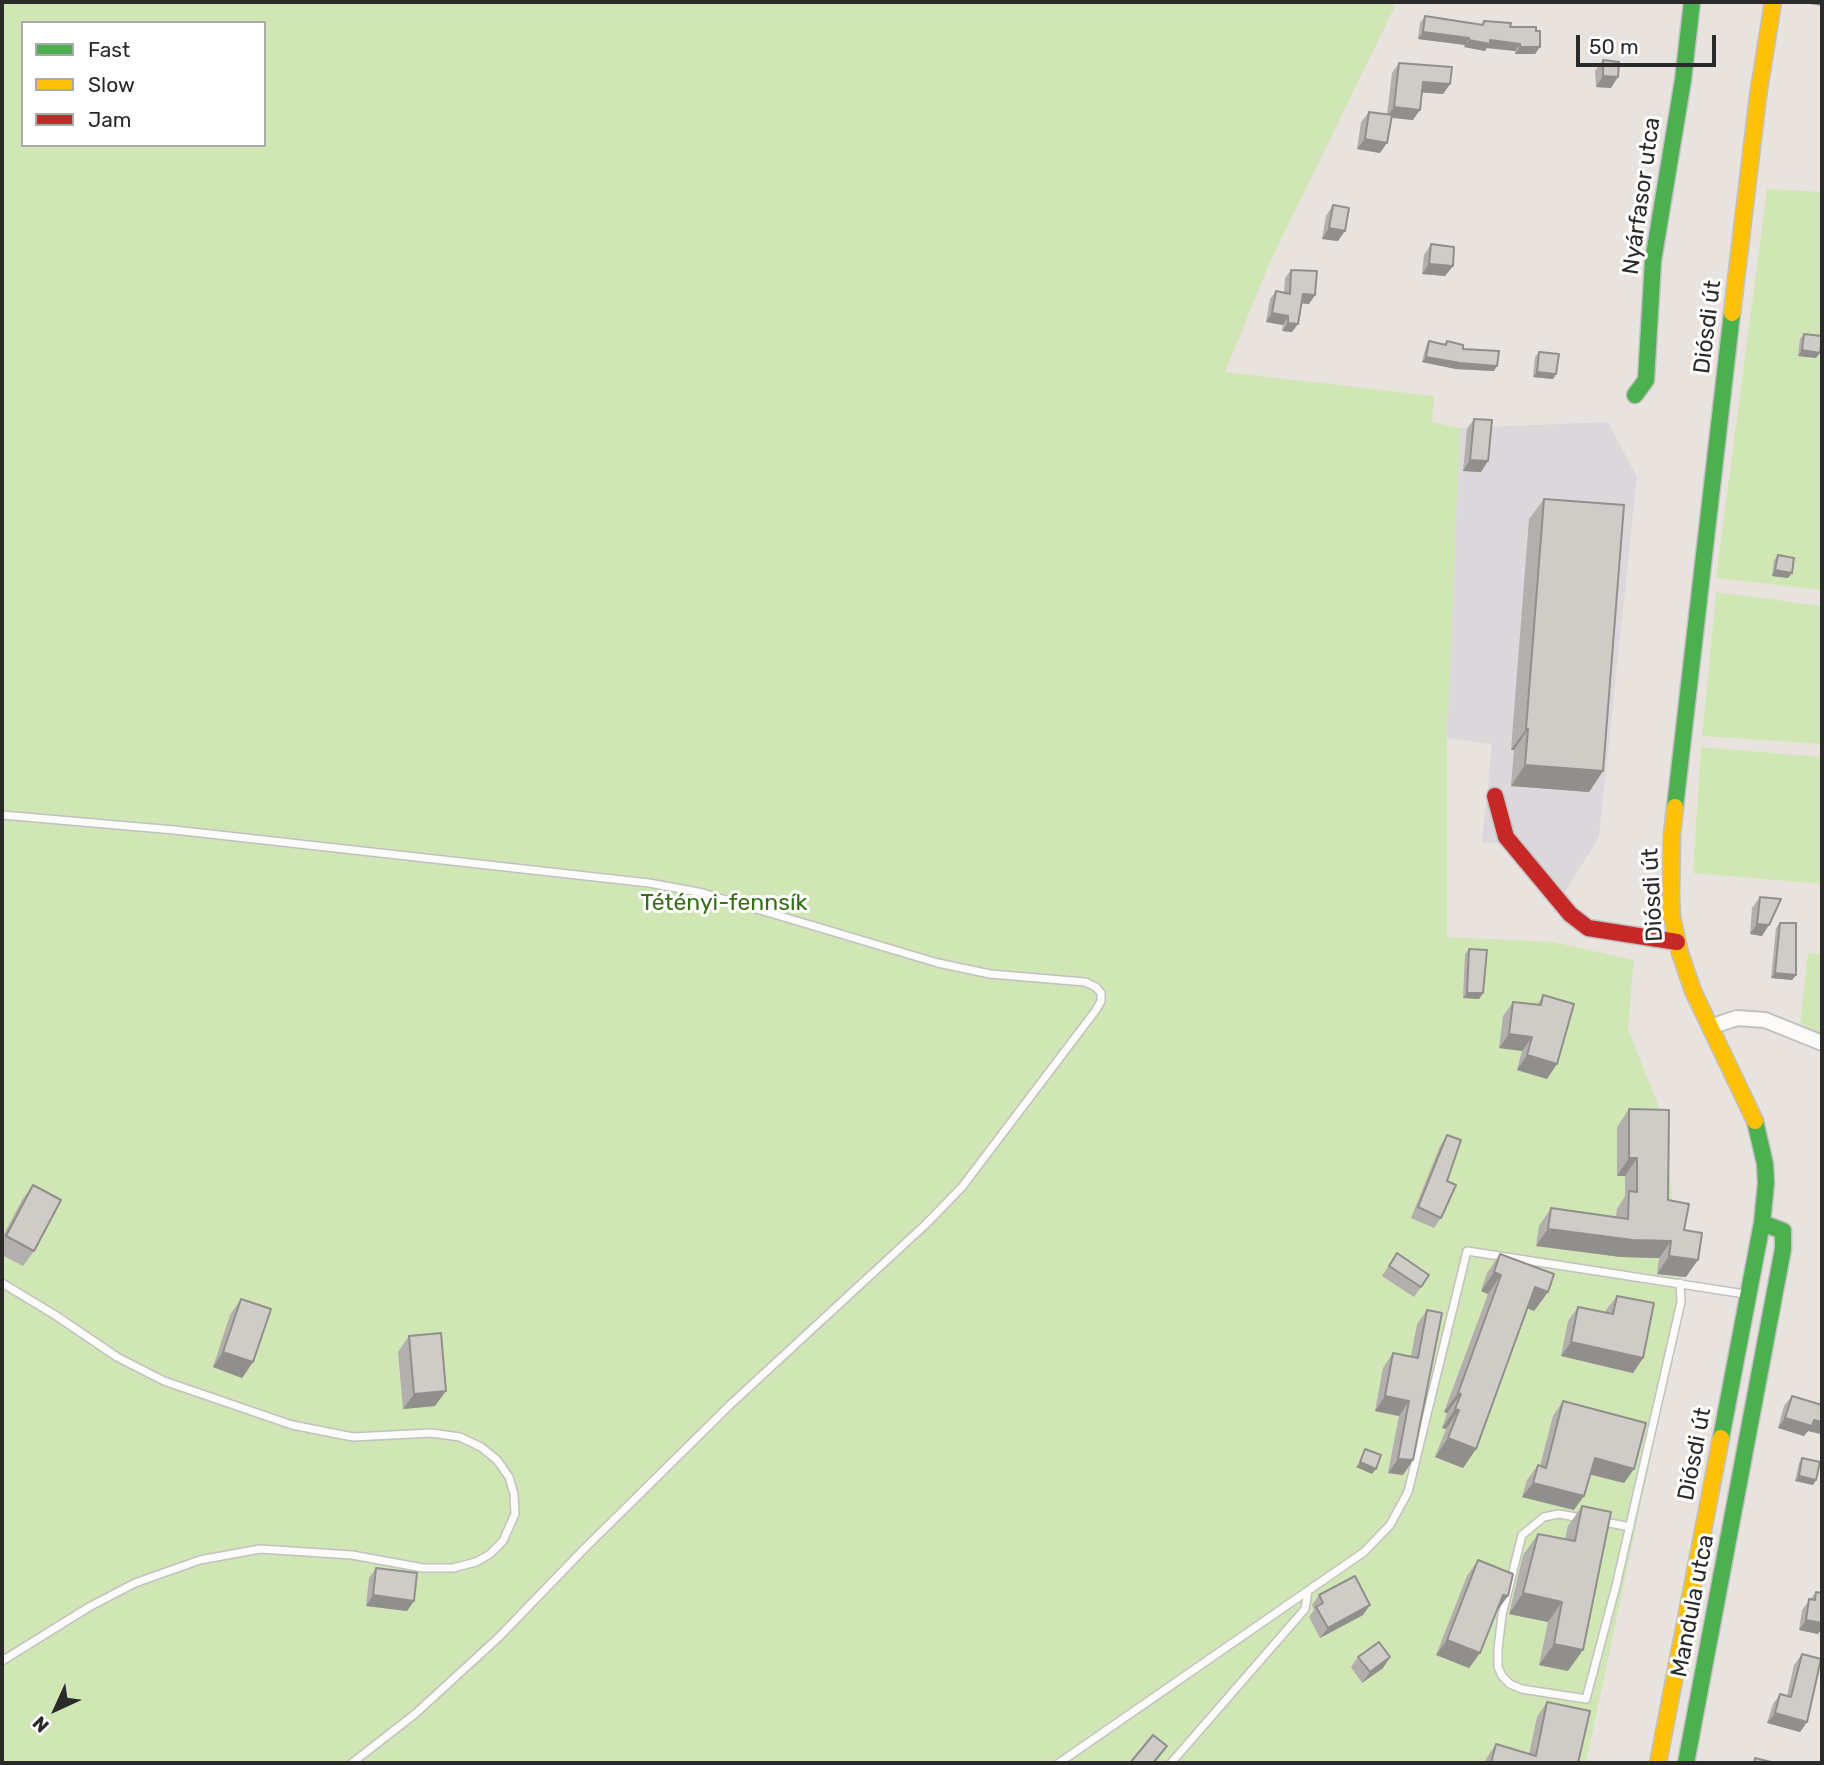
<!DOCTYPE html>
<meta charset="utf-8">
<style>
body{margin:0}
#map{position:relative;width:1824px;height:1765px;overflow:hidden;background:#e9e3df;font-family:Rubik,sans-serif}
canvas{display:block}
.frame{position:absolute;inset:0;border:4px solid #2a2a2a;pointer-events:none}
.legend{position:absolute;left:21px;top:21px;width:245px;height:126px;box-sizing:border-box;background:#fff;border:2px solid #aaa;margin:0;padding:9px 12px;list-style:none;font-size:21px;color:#2a2a2a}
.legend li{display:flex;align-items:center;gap:14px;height:35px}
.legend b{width:35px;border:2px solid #aaa}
.north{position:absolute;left:21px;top:1674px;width:70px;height:70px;-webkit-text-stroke:5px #fff;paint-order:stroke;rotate:225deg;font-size:19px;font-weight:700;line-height:28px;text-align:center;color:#2a2a2a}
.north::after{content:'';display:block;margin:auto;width:24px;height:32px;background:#2a2a2a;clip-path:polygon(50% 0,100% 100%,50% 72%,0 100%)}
.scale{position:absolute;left:1576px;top:35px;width:140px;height:32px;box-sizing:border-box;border:4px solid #2a2a2a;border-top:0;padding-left:9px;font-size:21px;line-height:24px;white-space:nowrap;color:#2a2a2a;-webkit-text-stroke:5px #fff;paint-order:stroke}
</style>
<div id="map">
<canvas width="1824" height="1765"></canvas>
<div class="frame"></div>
<ul class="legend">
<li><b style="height:9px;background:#4caf50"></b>Fast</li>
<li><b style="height:9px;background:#ffc107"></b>Slow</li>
<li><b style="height:9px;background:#c62828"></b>Jam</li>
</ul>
<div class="north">N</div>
<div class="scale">50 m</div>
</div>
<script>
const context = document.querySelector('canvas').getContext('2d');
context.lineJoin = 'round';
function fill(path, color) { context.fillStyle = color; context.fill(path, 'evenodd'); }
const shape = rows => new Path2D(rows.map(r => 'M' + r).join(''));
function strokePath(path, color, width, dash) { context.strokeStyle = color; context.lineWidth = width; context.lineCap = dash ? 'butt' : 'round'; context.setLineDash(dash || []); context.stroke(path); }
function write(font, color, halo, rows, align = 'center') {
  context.font = font + ' Rubik,sans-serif'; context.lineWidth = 6; context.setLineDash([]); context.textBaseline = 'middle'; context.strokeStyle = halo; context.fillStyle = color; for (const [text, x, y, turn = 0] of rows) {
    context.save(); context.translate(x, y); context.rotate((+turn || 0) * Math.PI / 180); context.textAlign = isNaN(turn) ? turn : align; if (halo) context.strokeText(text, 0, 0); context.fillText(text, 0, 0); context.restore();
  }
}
fill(shape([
 [1608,422,1637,477,1599,837,1558,903,1503,843,1482,843,1492,744,1447,738,1460,428]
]), '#dbd8db');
fill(shape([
 [2,2,1397,2,1269,264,1225,372,1434,396,1432,422,1460,428,1447,738,1447,937,1553,942,1634,960,1628,1029,1663,1117,1684,1300,1586,1763,2,1763],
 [23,23,264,23,264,145,23,145],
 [1767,189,1821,192,1822,195,1822,590,1716,578],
 [1716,592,1822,606,1822,744,1702,736],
 [1701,747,1822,757,1822,884,1693,873],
 [1808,953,1822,954,1822,1035,1800,1023]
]), '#d1e6b5');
const lane = shape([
 [2,815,174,830,649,883,703,893,938,963,990,974,1085,982,1096,987,1101,993,1101,1001,1096,1010,962,1187,925,1225,732,1403,583,1550,499,1637,415,1714,352,1763],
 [2,1283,55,1315,117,1357,164,1381,292,1425,353,1437,431,1433,460,1437,481,1447,497,1460,509,1477,514,1494,515,1514,503,1541,490,1554,476,1562,453,1568,423,1568,352,1555,260,1549,200,1560,135,1583,89,1607,2,1661],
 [1581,1518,1559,1514,1544,1517,1522,1535,1502,1615,1498,1649,1498,1667,1502,1676,1510,1684,1522,1689,1586,1699,1616,1586,1681,1302,1680,1283],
 [1600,1521,1630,1527],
 [1059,1763,1364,1552,1390,1525,1408,1492,1467,1251,1745,1294],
 [1171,1763,1305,1609,1308,1591]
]);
const street = shape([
 [1710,1027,1737,1018,1765,1020,1822,1043]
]);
const fast = shape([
 [1635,395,1646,380,1653,261,1683,80,1692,2],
 [1675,807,1732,313],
 [1721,1438,1762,1223,1766,1183,1765,1164,1755,1121],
 [1686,1763,1783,1249,1783,1231,1762,1223]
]);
const slow = shape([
 [1732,313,1758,96,1773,2],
 [1675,807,1672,834,1671,894,1672,917,1680,953,1693,991,1755,1121],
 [1658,1763,1721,1438]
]);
const jam = shape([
 [1495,796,1506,837,1570,914,1588,928,1677,942]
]);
strokePath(lane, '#c2c1c1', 10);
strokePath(street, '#c2c1c1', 18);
strokePath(fast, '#c2c1c1', 19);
strokePath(slow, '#c2c1c1', 19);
strokePath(jam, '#c2c1c1', 19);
strokePath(lane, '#fcfbfa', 7);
strokePath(street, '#fcfbfa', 14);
strokePath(fast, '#4caf50', 16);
strokePath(slow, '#ffc107', 16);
strokePath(jam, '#c62828', 16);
fill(shape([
 [1425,16,1481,25,1484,21,1536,31,1540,47,1535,54,1515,54,1515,51,1487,48,1485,51,1464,47,1465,45,1418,39,1420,23],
 [1603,60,1611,88,1596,87,1595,71],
 [1399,63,1450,84,1443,94,1422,92,1413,120,1391,118,1380,153,1357,149,1361,122,1369,112,1387,114,1392,73],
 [1333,205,1338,241,1322,239,1326,216],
 [1431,244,1453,266,1445,276,1422,274,1424,255],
 [1291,270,1315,295,1309,304,1301,303,1292,332,1282,331,1283,325,1266,322,1270,299,1276,291,1284,293,1285,278],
 [1804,334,1816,358,1798,356,1800,339],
 [1429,341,1444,344,1447,341,1463,349,1494,371,1456,369,1422,362,1426,346],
 [1539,352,1556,374,1553,379,1533,377,1535,357],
 [1474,419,1481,472,1463,471,1467,429],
 [1544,499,1603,771,1589,792,1511,786,1514,750,1511,750,1529,519],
 [1778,555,1792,573,1788,578,1772,576,1774,560],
 [1760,897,1762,936,1750,934,1752,908],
 [1780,923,1796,975,1792,980,1771,978,1776,928],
 [1469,949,1483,993,1479,999,1463,998,1465,954],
 [1543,995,1547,1079,1517,1070,1522,1051,1499,1048,1503,1016,1513,1002,1537,1005],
 [1629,1109,1668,1200,1684,1230,1686,1277,1657,1274,1659,1258,1621,1257,1536,1246,1539,1226,1551,1208,1616,1217,1617,1209,1625,1196,1625,1176,1617,1176,1617,1127],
 [1447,1135,1447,1181,1441,1218,1434,1228,1411,1218,1440,1146],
 [33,1185,34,1251,23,1266,2,1255,2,1238,22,1200],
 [1397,1253,1429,1275,1414,1297,1382,1276],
 [1500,1254,1548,1292,1534,1311,1528,1308,1476,1449,1463,1468,1435,1457,1446,1429,1442,1428,1447,1413,1444,1412,1488,1294,1481,1291,1487,1273],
 [1617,1296,1643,1358,1633,1373,1561,1356,1568,1321,1578,1307,1606,1313,1606,1310],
 [241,1299,253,1362,242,1378,213,1367,230,1315],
 [1427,1310,1413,1460,1403,1475,1388,1473,1399,1416,1375,1411,1383,1368,1393,1353,1411,1356,1417,1324],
 [409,1336,435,1406,403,1409,398,1352],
 [1792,1396,1822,1405,1822,1432,1821,1434,1808,1431,1804,1436,1778,1428,1784,1406],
 [1563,1401,1634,1469,1624,1483,1590,1474,1574,1510,1522,1497,1527,1480,1538,1465,1540,1466,1553,1416],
 [1802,1458,1816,1480,1813,1485,1795,1481,1799,1463],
 [1582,1506,1568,1671,1539,1665,1548,1622,1509,1614,1523,1555,1538,1534,1565,1539,1568,1526],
 [1478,1560,1496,1611,1480,1653,1469,1668,1436,1655,1467,1576],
 [376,1568,414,1601,407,1611,366,1606,369,1578],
 [1816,1592,1822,1593,1822,1628,1818,1634,1799,1630,1802,1610],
 [1319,1595,1363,1615,1320,1638,1309,1617,1314,1610,1312,1605],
 [1802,1654,1807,1722,1800,1732,1767,1723,1773,1704,1780,1694,1787,1696,1794,1665],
 [1358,1657,1390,1657,1383,1668,1362,1683,1351,1667],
 [1547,1702,1578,1763,1485,1763,1486,1759,1496,1744,1529,1754,1537,1717]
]), '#b2afac');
fill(shape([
 [1798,2,1822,2,1822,6],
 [1423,32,1469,38,1465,45,1418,39],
 [1469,40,1490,40,1520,44,1515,51,1487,48,1485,51,1464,47],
 [1520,47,1540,47,1535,54,1515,54],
 [1603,76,1618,77,1611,88,1596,87],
 [1423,82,1450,84,1443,94,1416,92],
 [1394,107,1420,110,1413,120,1387,117],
 [1365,139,1387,143,1380,153,1357,149],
 [1329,228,1345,231,1338,241,1322,239],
 [1429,264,1453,266,1445,276,1422,274],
 [1303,294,1315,295,1309,304,1297,303],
 [1272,313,1288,316,1283,325,1266,322],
 [1288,323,1298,324,1292,332,1282,331],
 [1802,350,1820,353,1816,358,1798,356],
 [1426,357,1497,366,1494,371,1456,369,1422,362],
 [1537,372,1556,374,1553,379,1533,377],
 [1470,460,1488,461,1481,472,1463,471],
 [1775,570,1792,573,1788,578,1772,576],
 [1526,729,1528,729,1514,750,1511,750],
 [1525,765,1603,771,1589,792,1511,786],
 [1757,924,1769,925,1762,936,1750,934],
 [1775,973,1796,975,1792,980,1771,978],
 [1467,993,1483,993,1479,999,1463,998],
 [1509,1034,1532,1037,1522,1051,1499,1048],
 [1527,1055,1557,1064,1547,1079,1517,1070],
 [1629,1158,1637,1158,1625,1176,1617,1176],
 [1548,1229,1671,1241,1659,1258,1621,1257,1536,1246],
 [1669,1256,1698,1260,1686,1277,1657,1274],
 [1494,1272,1501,1275,1488,1294,1481,1291],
 [1535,1287,1548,1292,1534,1311,1522,1306],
 [1571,1342,1643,1358,1633,1373,1561,1356],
 [223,1352,253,1362,242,1378,213,1367],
 [446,1391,435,1406,403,1409,414,1394],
 [1458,1393,1461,1394,1447,1413,1444,1412],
 [1385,1396,1409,1401,1399,1416,1375,1411],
 [1455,1409,1459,1410,1446,1429,1442,1428],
 [1785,1418,1814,1420,1822,1422,1822,1432,1821,1434,1808,1431,1804,1436,1778,1428],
 [1448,1438,1476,1449,1463,1468,1435,1457],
 [1595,1458,1634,1469,1624,1483,1584,1473],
 [1398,1459,1413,1460,1403,1475,1388,1473],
 [1360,1462,1376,1469,1372,1474,1356,1467],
 [1799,1476,1816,1480,1813,1485,1795,1481],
 [1533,1483,1584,1496,1574,1510,1522,1497],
 [1523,1593,1562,1602,1548,1622,1509,1614],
 [373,1595,414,1601,407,1611,366,1606],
 [1503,1595,1508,1596,1497,1611],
 [1370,1605,1363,1615,1320,1638,1328,1628],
 [1806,1620,1822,1623,1822,1628,1818,1634,1799,1630],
 [1447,1640,1480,1653,1469,1668,1436,1655],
 [1554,1644,1583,1650,1568,1671,1539,1665],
 [1390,1657,1383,1668,1362,1683,1370,1672],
 [1775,1713,1807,1722,1800,1732,1767,1723]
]), '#918f8c');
const building = shape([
 [1425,16,1483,25,1484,21,1511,23,1510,27,1536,27,1536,31,1540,31,1540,47,1520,47,1520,44,1490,40,1490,44,1469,40,1469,38,1423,32,1425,16],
 [1603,60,1619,62,1618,77,1603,76,1603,60],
 [1399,63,1452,67,1450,84,1423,82,1420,110,1394,107,1399,63],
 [1369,112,1392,115,1387,143,1365,139,1369,112],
 [1333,205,1349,208,1345,231,1329,228,1333,205],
 [1431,244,1454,247,1453,266,1429,264,1431,244],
 [1291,270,1317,271,1315,295,1303,294,1298,324,1288,323,1288,316,1272,313,1276,291,1290,294,1291,270],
 [1804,334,1822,336,1820,353,1802,350,1804,334],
 [1429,341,1446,345,1447,341,1463,345,1463,349,1499,351,1497,366,1460,363,1426,357,1429,341],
 [1539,352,1559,354,1556,374,1537,372,1539,352],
 [1474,419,1492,420,1488,461,1470,460,1474,419],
 [1544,499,1624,505,1603,771,1525,765,1528,729,1526,729,1544,499],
 [1778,555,1794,558,1792,573,1775,570,1778,555],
 [1760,897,1781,899,1769,925,1757,924,1760,897],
 [1780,923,1796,923,1796,975,1775,973,1780,923],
 [1469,949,1487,950,1483,993,1467,993,1469,949],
 [1543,995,1574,1004,1557,1064,1527,1055,1532,1037,1509,1034,1513,1002,1541,1005,1543,995],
 [1629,1109,1669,1110,1668,1200,1689,1204,1684,1230,1702,1233,1698,1260,1669,1256,1671,1241,1633,1240,1548,1229,1551,1208,1628,1219,1629,1191,1637,1192,1637,1158,1629,1158,1629,1109],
 [1447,1135,1461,1140,1447,1181,1456,1185,1441,1218,1418,1207,1447,1135],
 [33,1185,61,1200,34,1251,6,1236,33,1185],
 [1397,1253,1429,1275,1421,1287,1389,1266,1397,1253],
 [1500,1254,1554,1274,1548,1292,1535,1287,1476,1449,1448,1438,1459,1410,1455,1409,1461,1394,1458,1393,1501,1275,1494,1272,1500,1254],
 [1617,1296,1654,1303,1643,1358,1571,1342,1578,1307,1613,1314,1617,1296],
 [241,1299,271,1309,253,1362,223,1352,241,1299],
 [1427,1310,1442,1313,1413,1460,1398,1459,1409,1401,1385,1396,1393,1353,1418,1358,1427,1310],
 [441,1333,446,1391,414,1394,409,1336,441,1333],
 [1792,1396,1822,1405,1822,1422,1814,1420,1812,1426,1785,1418,1792,1396],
 [1563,1401,1646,1423,1634,1469,1595,1458,1584,1496,1533,1483,1538,1465,1546,1468,1563,1401],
 [1365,1449,1381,1455,1376,1469,1360,1462,1365,1449],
 [1802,1458,1820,1462,1816,1480,1799,1476,1802,1458],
 [1582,1506,1611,1512,1583,1650,1554,1644,1562,1602,1523,1593,1538,1534,1575,1541,1582,1506],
 [1478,1560,1513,1574,1508,1596,1503,1595,1480,1653,1447,1640,1478,1560],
 [376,1568,417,1573,414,1601,373,1595,376,1568],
 [1355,1576,1370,1605,1328,1628,1316,1607,1323,1603,1319,1595,1355,1576],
 [1816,1592,1822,1593,1822,1623,1806,1620,1809,1599,1815,1600,1816,1592],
 [1379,1642,1390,1657,1370,1672,1358,1657,1379,1642],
 [1802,1654,1821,1659,1807,1722,1775,1713,1780,1694,1791,1697,1802,1654],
 [1547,1702,1590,1711,1578,1763,1491,1763,1496,1744,1536,1756,1547,1702],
 [1153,1735,1167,1746,1153,1763,1130,1763,1153,1735],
 [1755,1758,1775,1763,1754,1763,1755,1758]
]);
fill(building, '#cfccc8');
strokePath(building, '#918f8c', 2);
write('23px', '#2a2a2a', '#fff', [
 ["Nyárfasor utca",1642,196,-82],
 ["Diósdi út",1708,327,-83],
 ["Diósdi út",1653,895,-93],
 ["Diósdi út",1695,1454,-79],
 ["Mandula utca",1693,1606,-79]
]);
write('23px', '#346d14', '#fff', [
 ["Tétényi-fennsík",724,903]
]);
</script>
